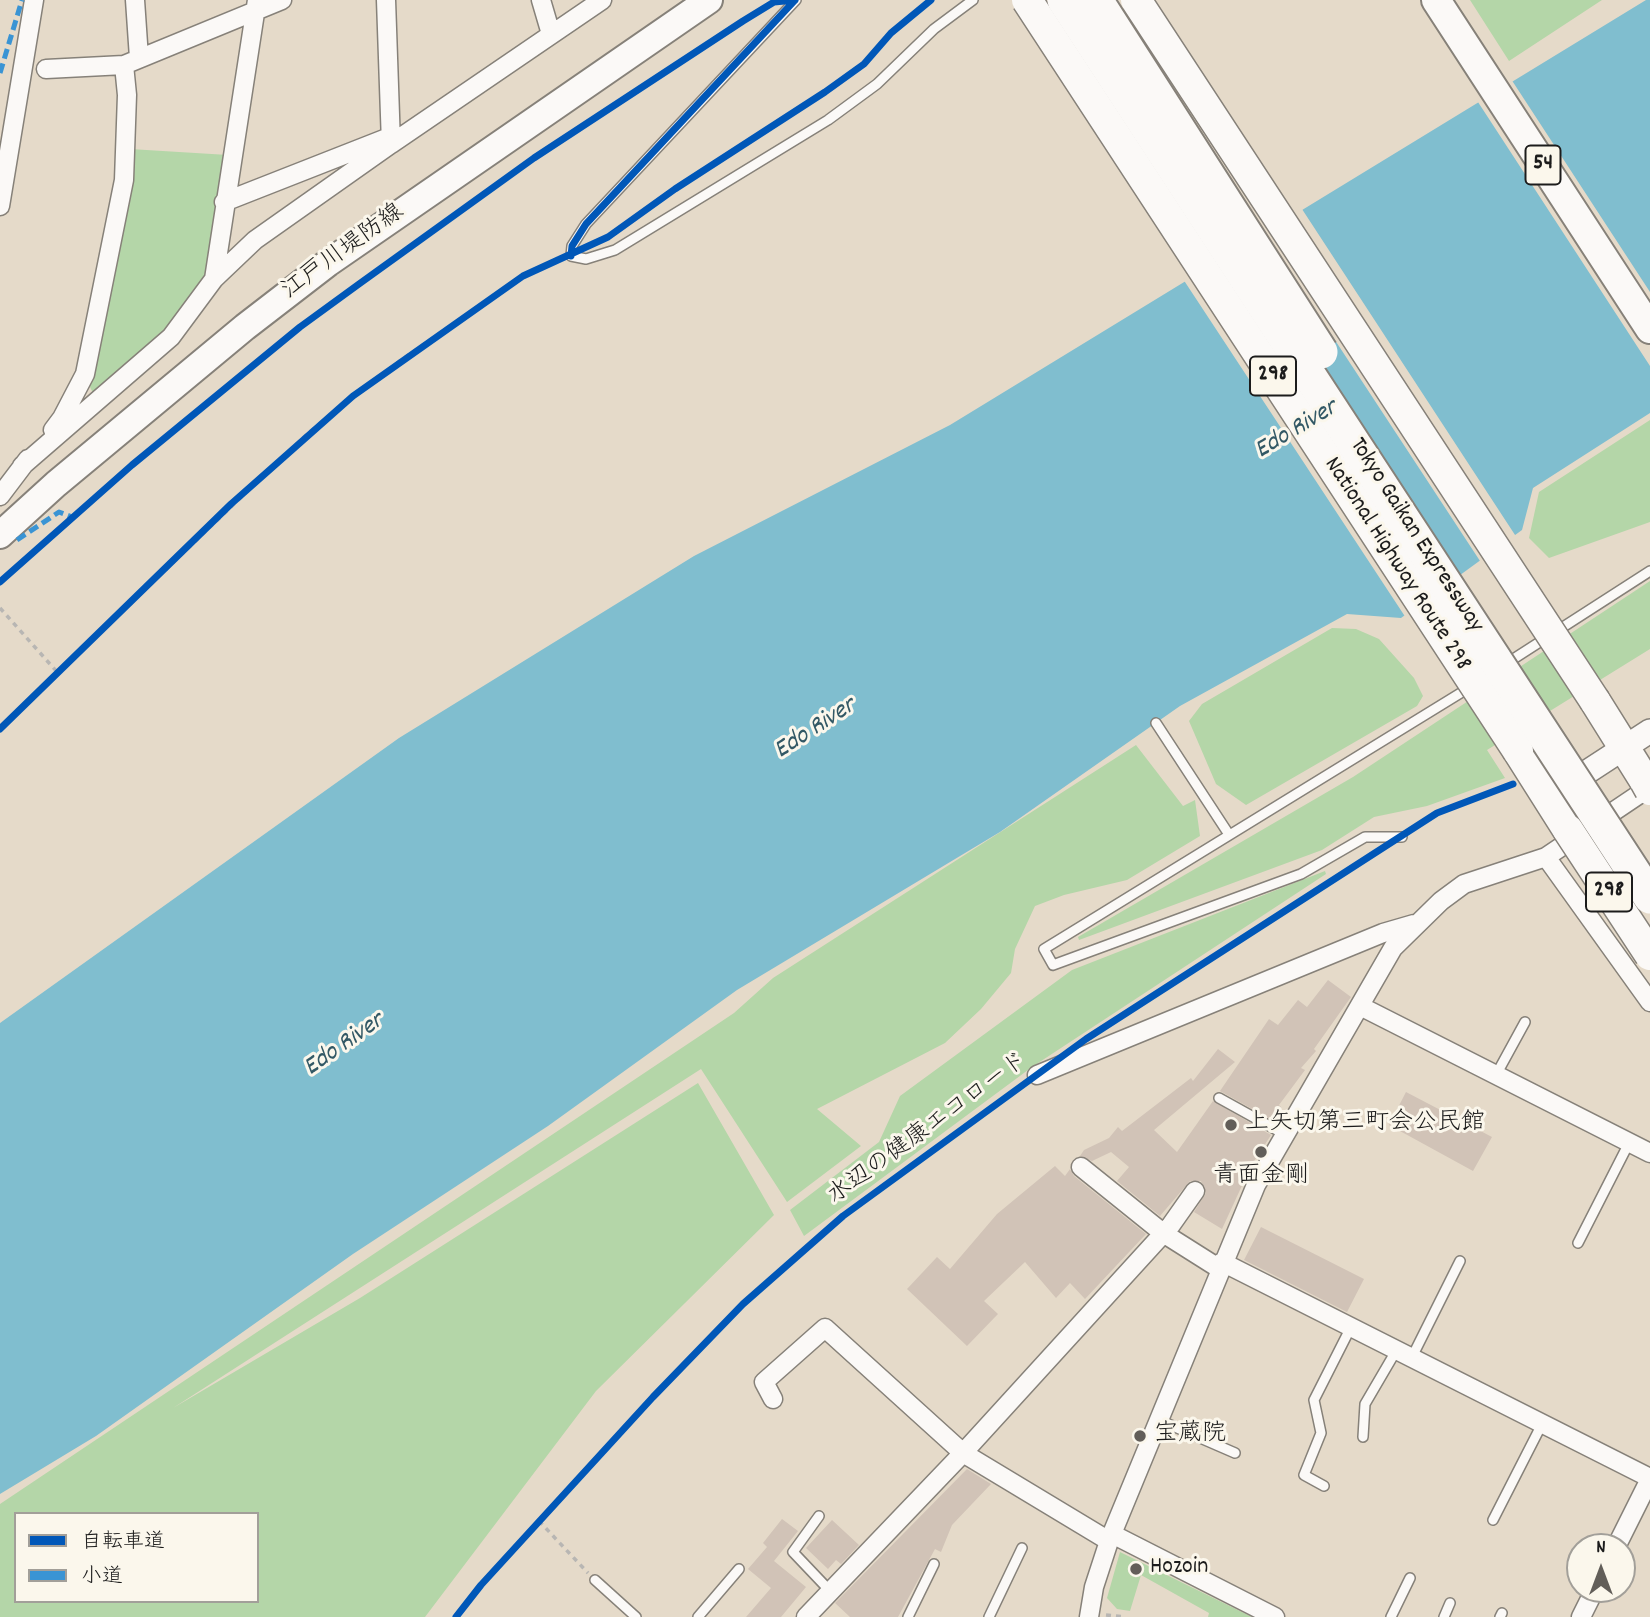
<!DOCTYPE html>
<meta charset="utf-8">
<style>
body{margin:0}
#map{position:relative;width:1650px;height:1617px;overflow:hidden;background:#e5dac9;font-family:Dekko,"Klee One",sans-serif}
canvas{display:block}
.legend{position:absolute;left:14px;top:1512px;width:245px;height:91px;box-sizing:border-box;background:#fbf7ec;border:2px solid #a29f99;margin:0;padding:9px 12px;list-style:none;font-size:21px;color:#1c1c1c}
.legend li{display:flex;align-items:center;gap:14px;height:35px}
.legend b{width:35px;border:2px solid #a29f99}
.north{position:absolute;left:1566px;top:1533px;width:70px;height:70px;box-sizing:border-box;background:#fbf7ec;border:2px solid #a29f99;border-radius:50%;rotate:0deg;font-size:19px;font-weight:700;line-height:28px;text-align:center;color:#1c1c1c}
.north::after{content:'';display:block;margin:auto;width:24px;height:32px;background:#625e59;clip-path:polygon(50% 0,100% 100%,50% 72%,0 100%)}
</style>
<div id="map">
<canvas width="1650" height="1617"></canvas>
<ul class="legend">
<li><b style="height:9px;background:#0057b8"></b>自転車道</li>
<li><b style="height:9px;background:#3a94d4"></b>小道</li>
</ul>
<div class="north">N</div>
</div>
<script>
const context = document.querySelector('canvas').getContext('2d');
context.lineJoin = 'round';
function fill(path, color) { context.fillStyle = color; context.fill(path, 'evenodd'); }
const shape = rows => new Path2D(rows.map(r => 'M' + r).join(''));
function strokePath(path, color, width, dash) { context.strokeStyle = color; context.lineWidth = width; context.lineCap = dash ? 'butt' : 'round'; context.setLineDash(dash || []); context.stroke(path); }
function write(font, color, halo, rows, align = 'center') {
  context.font = font + ' Dekko,"Klee One",sans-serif'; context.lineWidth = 6; context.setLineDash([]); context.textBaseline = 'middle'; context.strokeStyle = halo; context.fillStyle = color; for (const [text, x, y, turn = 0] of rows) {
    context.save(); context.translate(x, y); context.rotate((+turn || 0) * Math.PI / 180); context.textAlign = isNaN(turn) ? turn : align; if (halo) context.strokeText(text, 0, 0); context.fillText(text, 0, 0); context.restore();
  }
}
fill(shape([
 [1470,0,1602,0,1509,61],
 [130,149,228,155,208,276,170,330,94,395,89,385],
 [1650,420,1650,522,1549,558,1529,538,1539,492],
 [1650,581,1650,649,1487,750,1505,778,1427,806,1374,817,1322,850,1079,940,1078,937,1353,777],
 [1332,628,1356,629,1379,639,1414,678,1423,696,1417,706,1246,805,1216,784,1189,721,1202,704],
 [1136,745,1183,806,1195,800,1200,836,1127,880,1064,895,1035,906,1015,949,1011,973,981,1009,945,1043,817,1109,861,1146,787,1202,701,1069,173,1408,360,1298,698,1083,774,1215,596,1391,425,1617,0,1617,0,1504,734,1013,773,978],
 [16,1514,257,1514,257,1601,16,1601],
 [1325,871,1326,874,1032,1067,804,1236,790,1210,879,1142,900,1096,1072,970],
 [1120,1552,1252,1617,1208,1617,1209,1613,1141,1575,1130,1611,1117,1609,1107,1598]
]), '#b4d6a8');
fill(shape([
 [1646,0,1650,0,1650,413,1533,488,1522,530,1401,618,1347,614,1180,706,1000,832,737,990,548,1126,353,1254,96,1436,0,1494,0,1023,399,738,694,556,950,425]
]), '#80becf');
fill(shape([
 [1511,79,1650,292,1650,366,1476,99],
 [1300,206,1517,538,1482,564,1262,229],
 [1214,259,1434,598,1406,618,1183,279]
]), '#e5dac9');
fill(shape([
 [1328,980,1351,997,1314,1049,1316,1051,1301,1068,1305,1070,1279,1105,1281,1107,1272,1120,1220,1091,1269,1019,1278,1025,1298,1000,1307,1007],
 [1218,1049,1235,1062,1154,1130,1177,1152,1213,1101,1271,1135,1251,1166,1222,1229,1194,1212,1206,1193,1201,1181,1190,1181,1160,1216,1117,1181,1129,1167,1111,1152,1092,1161,1080,1156,1084,1150,1109,1138,1118,1127,1122,1131,1191,1078,1193,1081],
 [1406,1092,1492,1137,1473,1171,1389,1125],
 [1055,1166,1065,1176,1070,1169,1074,1176,1146,1234,1085,1299,1070,1283,1056,1298,1025,1262,984,1301,998,1314,967,1346,907,1289,937,1257,950,1269,997,1214],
 [1261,1227,1364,1279,1347,1312,1244,1260],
 [967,1469,991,1484,952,1525,941,1552,935,1549,898,1617,850,1617,835,1603],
 [782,1519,798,1531,774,1561,806,1587,781,1617,746,1617,771,1588,748,1569,767,1547,763,1543],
 [832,1520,859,1545,841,1564,836,1560,828,1569,806,1548]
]), '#d1c3b7');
const service = shape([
 [796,0,586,224,572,246,571,256,586,259,615,250,828,120,877,84,934,29,973,0],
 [1504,665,1650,571],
 [1156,723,1228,833],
 [1402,837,1365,837,1301,874,1053,965,1044,949,1472,686],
 [1496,1075,1525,1022],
 [1219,1098,1284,1134],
 [1578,1243,1629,1143],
 [1411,1359,1460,1261],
 [1159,1420,1235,1453],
 [1363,1437,1365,1404,1396,1351],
 [1324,1486,1304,1475,1321,1433,1314,1400,1351,1327],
 [819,1516,793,1552,831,1592],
 [1493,1520,1542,1424],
 [595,1580,636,1617],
 [698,1617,739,1569],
 [908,1617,934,1564],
 [989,1617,1022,1548],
 [1391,1617,1410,1578],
 [1444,1617,1450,1603],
 [1500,1617,1502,1613]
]);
const minor = shape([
 [135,0,139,58],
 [541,0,551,34],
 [46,69,124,65,282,0],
 [391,144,602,0],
 [224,202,387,138],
 [0,206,34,0],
 [214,279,257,0],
 [53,430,62,418,85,374,124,180,127,95,124,65],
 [22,466,171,337,214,279,255,240,391,144,386,0],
 [0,496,28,459],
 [1546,857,1650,1002],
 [1360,1006,1650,1153],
 [1037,1075,1383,933,1414,924],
 [1081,1167,1163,1233,1220,1269],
 [1222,1262,1650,1478],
 [773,1399,764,1382,825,1328,963,1453,1109,1541],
 [1112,1534,1275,1617],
 [1616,1547,1650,1479],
 [806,1617,963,1453,1171,1225,1195,1191],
 [1089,1617,1094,1587,1109,1541,1256,1185,1393,948,1441,901,1464,884,1546,857,1650,787],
 [1581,1617,1595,1589]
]);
const tertiary = shape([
 [1561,789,1650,731]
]);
const secondary = shape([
 [0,535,56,484,245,327,328,263,709,0]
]);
const primary = shape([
 [1436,0,1650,329]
]);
const trunk = shape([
 [1595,701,1645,781],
 [1518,751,1568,830]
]);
strokePath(service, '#868179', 12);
strokePath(minor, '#868179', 21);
strokePath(tertiary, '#868179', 26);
strokePath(secondary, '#868179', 30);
strokePath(primary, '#868179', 32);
strokePath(trunk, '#868179', 33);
strokePath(shape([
 [0,608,58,673],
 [0,729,308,433,401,360,523,276,551,264],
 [539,1521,588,1573],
 [1106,1615,1125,1617]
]), '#b8b6b3', 3.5, [5, 5]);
strokePath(service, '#fbf9f7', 9);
strokePath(minor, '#fbf9f7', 18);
strokePath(tertiary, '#fbf9f7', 23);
strokePath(secondary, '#fbf9f7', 26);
strokePath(primary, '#fbf9f7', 28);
strokePath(trunk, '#fbf9f7', 30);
const trunkBridge = shape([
 [1027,0,1518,751],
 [1136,0,1595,701],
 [1645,781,1650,790],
 [1568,830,1650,955]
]);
const motorwayBridge = shape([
 [1064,0,1650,897],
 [1096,0,1321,352]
]);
strokePath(trunkBridge, '#868179', 33, []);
strokePath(motorwayBridge, '#868179', 37, []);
strokePath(trunkBridge, '#fbf9f7', 30);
strokePath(motorwayBridge, '#fbf9f7', 33);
strokePath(shape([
 [0,73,22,0],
 [17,540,59,512,72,517]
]), '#3a94d4', 5, [10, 5]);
strokePath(shape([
 [571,256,572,246,586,224,795,0],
 [0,582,132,465,300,327,359,284,534,158,743,21,774,2,795,0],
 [0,729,231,504,353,396,523,276,608,237,675,189,825,92,864,64,891,33,931,0],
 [456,1617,481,1585,653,1397,743,1304,843,1216,1086,1039,1437,813,1513,784]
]), '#0057b8', 7);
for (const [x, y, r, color] of [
 [1231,1125,7,"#625e59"],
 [1261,1152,7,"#625e59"],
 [1140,1436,7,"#625e59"],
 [1136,1569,7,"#625e59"]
]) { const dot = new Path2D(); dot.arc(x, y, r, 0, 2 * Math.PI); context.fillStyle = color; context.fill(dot); strokePath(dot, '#fbf7ec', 2.5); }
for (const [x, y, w] of [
 [1543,165,35],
 [1273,376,46],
 [1609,892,46]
]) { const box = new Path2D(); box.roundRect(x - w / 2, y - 19.5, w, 39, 5); context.fillStyle = '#fbf7ec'; context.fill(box); strokePath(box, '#1c1c1c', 2); }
write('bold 23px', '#1c1c1c', null, [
 ["54",1543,165],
 ["298",1273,376],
 ["298",1609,892]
]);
write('24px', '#1c1c1c', '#fbf7ec', [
 ["江戸川堤防線",344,253,-36],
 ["Tokyo Gaikan Expressway",1415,536,57],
 ["National Highway Route 298",1396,565,57],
 ["水辺の健康エコロード",929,1130,-36]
]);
write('24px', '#1c1c1c', '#fbf7ec', [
 ["上矢切第三町会公民館",1245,1125],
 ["青面金剛",1261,1178,"center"],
 ["宝蔵院",1154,1436],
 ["Hozoin",1150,1569]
], 'left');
write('italic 26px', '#325865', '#fbf7ec', [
 ["Edo River",1297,431,-31],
 ["Edo River",816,730,-33],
 ["Edo River",345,1046,-35]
]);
</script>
